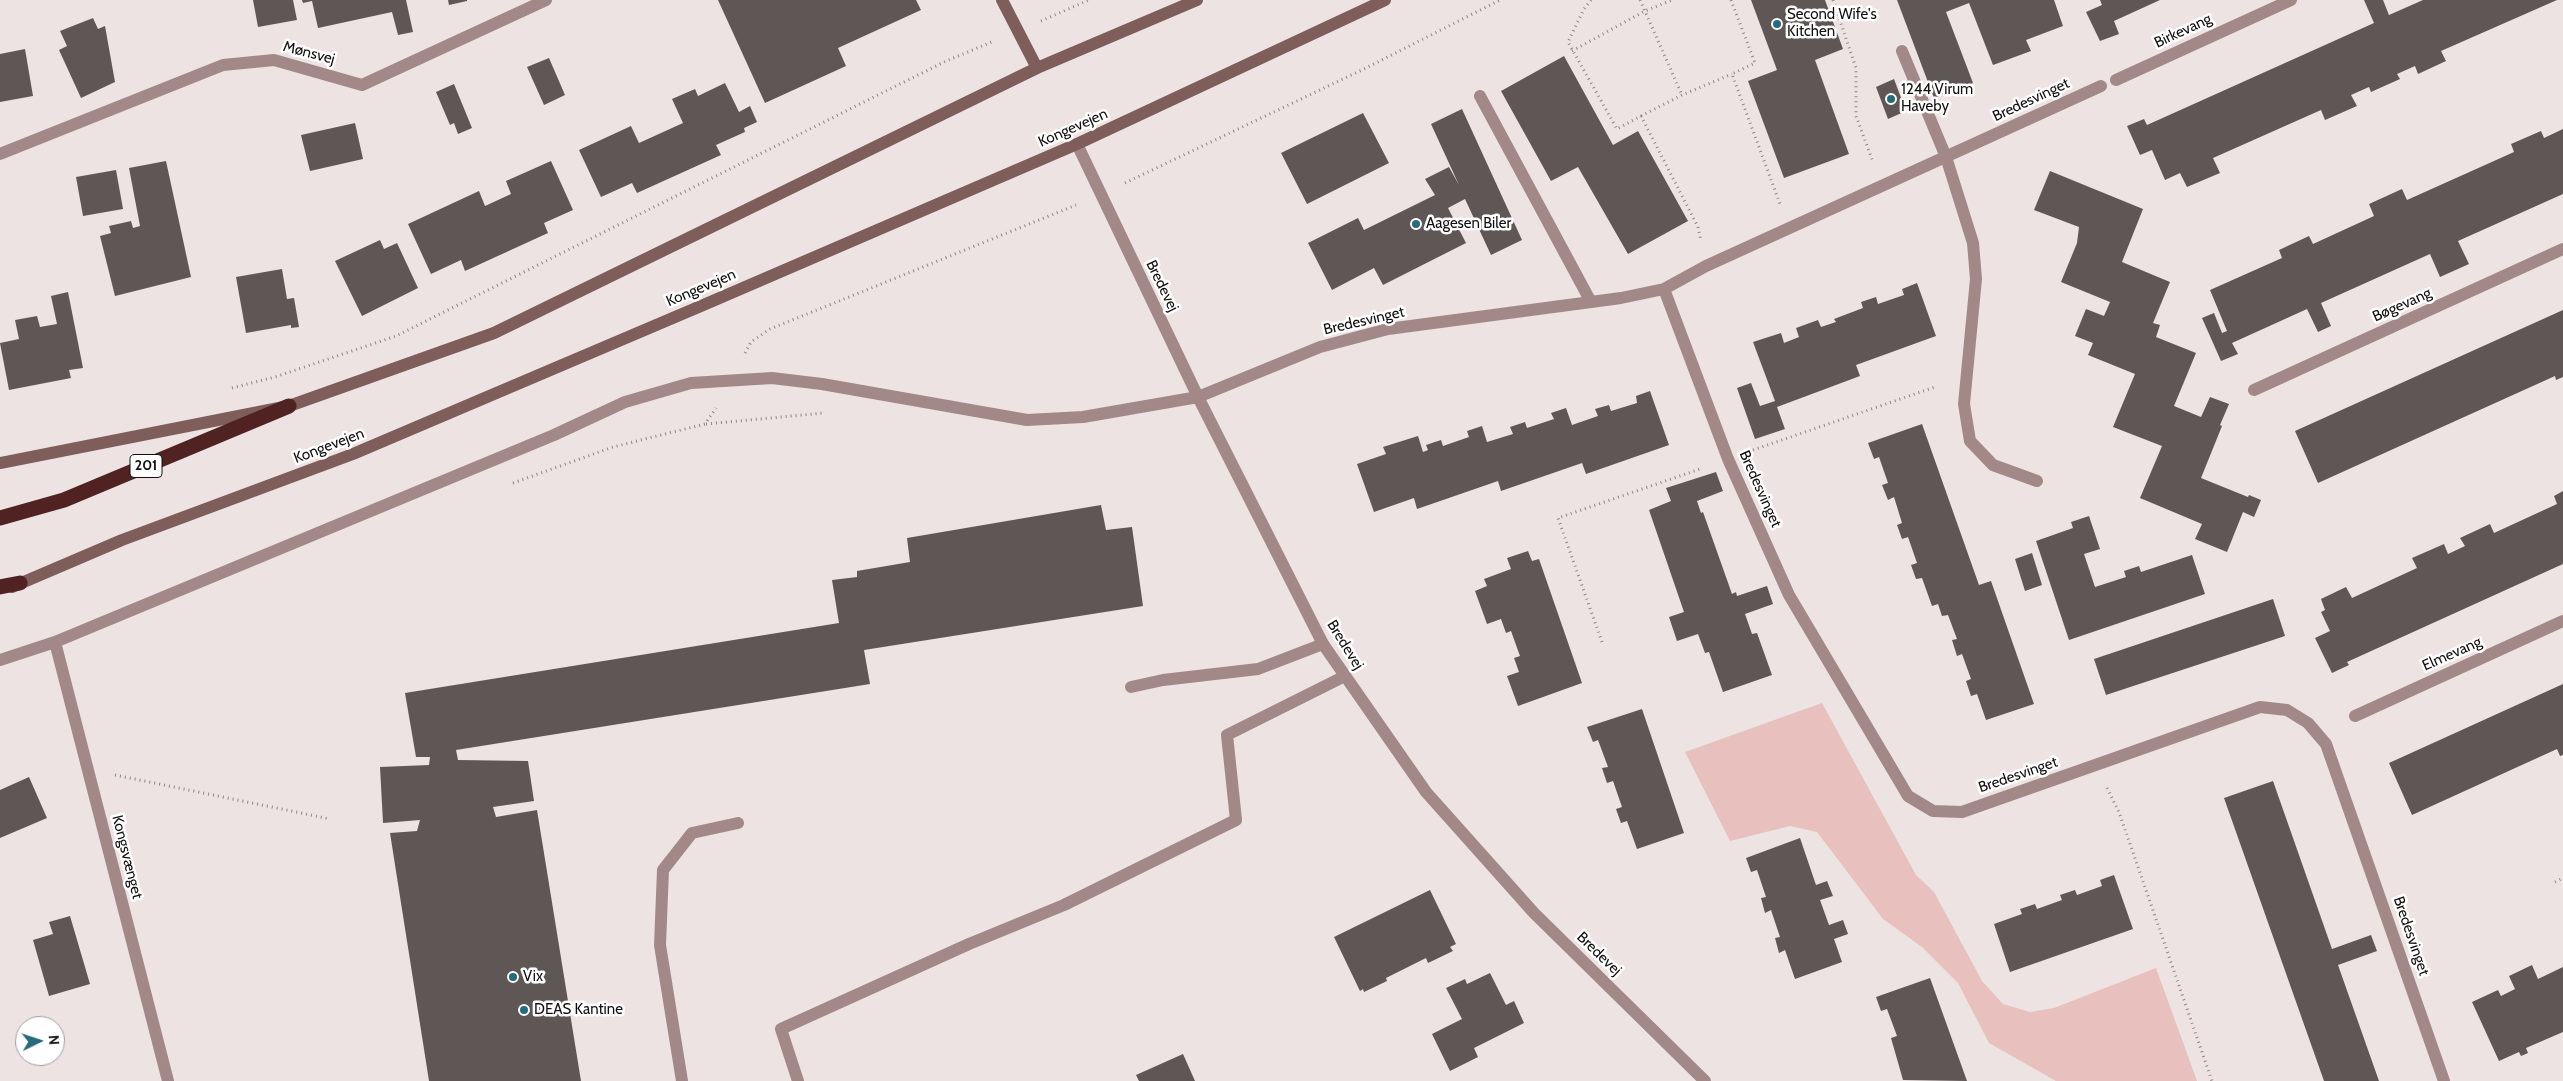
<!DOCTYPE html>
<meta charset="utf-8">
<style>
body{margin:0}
#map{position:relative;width:2563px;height:1081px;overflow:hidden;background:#ede3e2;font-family:Cabin,sans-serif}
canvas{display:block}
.north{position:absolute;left:15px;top:1016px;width:50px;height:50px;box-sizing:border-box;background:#fff;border:1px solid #a19f9f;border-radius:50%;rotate:86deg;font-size:14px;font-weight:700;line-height:20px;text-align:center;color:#131010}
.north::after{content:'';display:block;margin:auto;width:18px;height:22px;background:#276a7c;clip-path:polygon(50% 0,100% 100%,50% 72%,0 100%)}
</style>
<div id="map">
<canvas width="2563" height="1081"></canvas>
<div class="north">N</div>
</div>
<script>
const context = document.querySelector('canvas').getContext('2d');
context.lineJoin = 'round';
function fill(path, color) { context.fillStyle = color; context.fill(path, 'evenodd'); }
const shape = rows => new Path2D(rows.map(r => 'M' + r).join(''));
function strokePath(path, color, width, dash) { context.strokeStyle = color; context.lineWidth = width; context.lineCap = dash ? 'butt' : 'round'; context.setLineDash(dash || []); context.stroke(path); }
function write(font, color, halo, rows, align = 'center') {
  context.font = font + ' Cabin,sans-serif'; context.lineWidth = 5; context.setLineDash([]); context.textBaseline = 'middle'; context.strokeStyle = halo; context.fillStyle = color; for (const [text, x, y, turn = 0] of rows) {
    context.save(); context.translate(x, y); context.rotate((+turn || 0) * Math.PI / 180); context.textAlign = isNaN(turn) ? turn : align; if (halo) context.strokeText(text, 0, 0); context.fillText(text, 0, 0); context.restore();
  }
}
fill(shape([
 [1822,703,1916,875,1934,892,1982,981,2003,1004,2030,1012,2054,1008,2156,968,2197,1081,2056,1081,1989,1043,1958,983,1922,947,1883,919,1817,832,1790,826,1730,841,1685,752]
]), '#e8c0bd');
fill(shape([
 [253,0,293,0,297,20,258,27],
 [302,0,406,0,413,32,398,35,392,12,318,28,312,1,303,3],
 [448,0,467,0,467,1,449,5],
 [718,0,916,0,921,10,838,48,846,66,765,103],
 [1751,0,1825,0,1843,49,1815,60,1849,154,1784,178,1748,81,1777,70],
 [1897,0,2054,0,2063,26,2026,40,2031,51,1993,65,1969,3,1946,12,1973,83,1934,98],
 [2100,0,2160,0,2114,21,2119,34,2100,41,2086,12,2102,5],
 [2364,0,2383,0,2389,15,2423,0,2557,0,2441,51,2446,61,2418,74,2415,66,2397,74,2400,79,2371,92,2369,87,2351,95,2357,106,2325,120,2321,110,2213,158,2220,173,2187,187,2180,173,2165,180,2152,150,2140,155,2127,126,2144,119,2147,125,2374,23],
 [93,18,98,29,105,26,115,82,81,98,59,50,67,46,60,31],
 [25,49,33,96,0,102,0,54],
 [1564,56,1613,145,1638,131,1688,221,1628,254,1578,167,1551,181,1501,91],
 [549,58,565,95,544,105,527,67],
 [1894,79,1906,111,1888,119,1876,87],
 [725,83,739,112,750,106,757,122,744,128,745,132,716,145,721,155,637,193,632,183,601,197,579,150,631,126,639,143,683,123,672,99,695,89,698,96],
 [454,84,472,128,458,134,454,123,450,125,436,92],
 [1462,109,1522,240,1491,255,1465,199,1448,208,1466,243,1383,285,1374,268,1332,290,1308,243,1358,218,1364,230,1435,195,1425,179,1449,167,1459,185,1431,124],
 [1363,113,1389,163,1307,204,1281,153],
 [355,123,363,159,310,171,301,135],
 [2563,129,2563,194,2458,241,2469,264,2440,277,2430,254,2321,303,2331,326,2318,332,2307,309,2232,343,2238,354,2221,361,2202,318,2214,313,2222,333,2227,331,2210,290,2282,258,2279,250,2309,236,2313,244,2374,216,2369,204,2402,189,2407,200,2514,152,2511,144,2541,131,2544,138],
 [166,161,191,277,115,296,100,236,111,233,109,226,131,221,133,228,140,226,129,168],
 [551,161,573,210,544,223,548,233,465,271,461,260,431,274,408,224,479,191,485,206,511,194,506,181],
 [116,170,123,209,83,216,76,177],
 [2050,171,2143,209,2122,262,2170,282,2153,323,2160,325,2156,337,2196,353,2174,406,2201,417,2210,397,2229,404,2220,425,2222,426,2201,478,2248,497,2249,495,2261,500,2254,517,2243,512,2227,552,2195,539,2202,524,2140,498,2162,446,2113,427,2135,374,2088,355,2093,343,2075,336,2086,309,2104,316,2110,302,2061,282,2077,243,2079,227,2034,210],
 [380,240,384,249,397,243,418,288,362,316,335,261],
 [282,269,287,299,294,298,299,327,291,328,291,325,246,333,236,277],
 [1917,283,1936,336,1856,365,1860,376,1777,407,1785,429,1755,439,1737,388,1751,383,1760,406,1775,401,1753,342,1781,333,1784,343,1799,337,1796,328,1818,320,1821,327,1836,322,1834,319,1863,308,1861,302,1876,297,1878,304,1904,295,1902,289],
 [68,292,83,368,69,370,71,378,9,390,0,343,19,339,15,320,37,316,40,327,57,324,51,296],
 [2563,310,2563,377,2556,380,2555,376,2318,483,2295,431],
 [1650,391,1669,445,1586,474,1582,463,1501,491,1498,481,1417,509,1414,498,1374,512,1357,464,1386,454,1383,447,1418,436,1423,452,1428,450,1426,445,1441,440,1443,446,1469,437,1467,431,1482,426,1487,442,1513,434,1510,427,1525,422,1527,428,1554,419,1551,413,1566,408,1572,425,1598,416,1595,409,1609,405,1611,411,1637,403,1636,396],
 [1922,424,1979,585,1991,581,2034,704,1986,720,1977,694,1971,696,1966,681,1971,679,1962,654,1957,656,1952,640,1957,639,1948,615,1942,616,1938,604,1932,606,1922,578,1916,579,1911,565,1917,563,1908,537,1902,539,1897,525,1902,523,1894,497,1888,500,1882,485,1888,483,1879,457,1874,459,1868,443],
 [1716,472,1723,491,1697,501,1701,513,1703,512,1732,594,1736,592,1737,596,1767,586,1773,604,1745,614,1752,634,1757,633,1772,675,1723,692,1709,652,1705,653,1698,634,1677,641,1669,617,1684,612,1649,510,1671,501,1666,488],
 [2563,491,2563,564,2347,662,2349,665,2332,673,2315,638,2330,631,2321,612,2325,610,2321,599,2346,587,2352,598,2417,568,2412,558,2444,544,2448,554,2465,546,2460,538,2490,524,2494,533,2557,504,2554,496],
 [1101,505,1106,530,1132,527,1143,606,864,650,870,684,456,750,458,760,528,761,534,801,493,807,496,817,537,810,581,1081,429,1081,390,833,417,831,420,820,383,823,380,767,429,765,430,757,416,757,405,693,839,623,832,580,857,577,857,571,910,562,907,538],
 [2089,516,2100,549,2084,554,2095,587,2126,577,2124,571,2139,566,2141,572,2192,555,2205,594,2069,640,2036,541,2073,528,2071,522],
 [1528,551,1532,561,1539,559,1582,683,1518,706,1507,676,1519,672,1514,658,1520,656,1511,631,1506,633,1501,619,1487,624,1475,591,1487,586,1484,579,1511,569,1507,558],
 [2032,553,2042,585,2025,591,2015,559],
 [2273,599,2285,636,2106,695,2094,659],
 [2563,684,2563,755,2560,756,2557,749,2412,815,2389,763],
 [1642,709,1684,833,1637,849,1627,821,1621,823,1616,809,1622,807,1613,781,1607,783,1602,768,1608,767,1598,740,1593,742,1587,727],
 [29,777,47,818,0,838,0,790],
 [2273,781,2332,949,2371,935,2377,951,2338,965,2379,1081,2324,1081,2224,798],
 [1800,838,1816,885,1827,881,1833,896,1820,900,1829,925,1843,920,1848,934,1834,939,1842,962,1795,979,1785,950,1779,953,1775,938,1780,937,1771,910,1765,913,1761,898,1766,897,1757,870,1751,872,1746,858],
 [2114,875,2133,929,2010,972,1994,924,2022,914,2020,909,2035,904,2037,909,2062,900,2060,895,2075,890,2077,895,2102,886,2100,880],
 [1430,890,1456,944,1450,947,1453,951,1428,963,1426,958,1386,978,1387,981,1364,992,1363,989,1360,991,1334,937],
 [70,916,90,984,49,996,33,940,53,934,49,922],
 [2532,965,2538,979,2563,967,2563,1032,2526,1048,2528,1053,2521,1056,2519,1052,2499,1061,2472,1002,2498,990,2501,996,2515,989,2509,976],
 [1490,973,1506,1005,1514,1001,1524,1023,1474,1048,1478,1057,1450,1071,1432,1034,1462,1019,1446,988,1465,979,1467,984],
 [1930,978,1967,1081,1903,1080,1891,1038,1897,1036,1887,1009,1881,1011,1876,997],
 [1183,1054,1195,1081,1139,1081,1136,1075]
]), '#5f5756');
strokePath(shape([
 [1591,0,1584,9,1568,42,1617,129,1641,116,1698,227,1701,241],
 [1640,0,1682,95],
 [1731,0,1755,63,1732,74,1780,204],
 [1833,0,1856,68,1856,116,1873,162],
 [1041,21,1089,0],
 [1572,51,1645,11,1672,0],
 [1641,116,1682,95,1732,74],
 [1125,183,1366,68,1500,0],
 [745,353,751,342,770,329,1076,205],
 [232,388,275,377,396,336,944,62,994,41],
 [706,424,824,413],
 [1753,450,1935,387],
 [513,483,613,447,705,424,716,408],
 [1602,642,1558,518,1703,468],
 [115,775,330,819],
 [2107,788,2119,812,2212,1081],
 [2555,882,2563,878]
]), '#8d8685', 3, [1, 4]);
strokePath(shape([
 [1902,51,1946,157],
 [1480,96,1591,302],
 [1131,687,1163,680,1258,669,1323,644],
 [682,1081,660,945,663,870,692,833,738,823],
 [798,1081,781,1029,969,944,1064,905,1236,820,1227,735,1345,676]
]), '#a28987', 12);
strokePath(shape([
 [2116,80,2291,0],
 [1077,144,1198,397,1323,644,1426,792,1534,913,1705,1081],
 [0,154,223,65,274,60,362,85,546,0],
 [1946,157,1973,243,1976,279,1964,404,1970,441,1993,465,2037,481],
 [1664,289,1728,459,1789,595,1908,796,1933,811,1962,812,2260,707,2287,710,2308,723,2326,744,2444,1081],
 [2254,390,2563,249],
 [55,642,168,1081],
 [0,660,55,642,554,435,625,402,691,383,772,378,822,384,1027,420,1083,417,1198,397,1320,347,1388,329,1621,298,1664,289,1706,266,2101,86],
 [2355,716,2563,621]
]), '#a28987', 12);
strokePath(shape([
 [1002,0,1037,68],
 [0,463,289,406,494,333,1037,68,1197,0],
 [12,587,122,540,353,454,708,303,1077,144,1385,0]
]), '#7f5d5a', 12);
strokePath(shape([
 [0,518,64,500,289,406],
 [0,587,20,583]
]), '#502322', 15);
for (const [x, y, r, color] of [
 [1777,24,5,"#276a7c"],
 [1891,99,5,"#276a7c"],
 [1416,224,5,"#276a7c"],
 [513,977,5,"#276a7c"],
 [524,1010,5,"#276a7c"]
]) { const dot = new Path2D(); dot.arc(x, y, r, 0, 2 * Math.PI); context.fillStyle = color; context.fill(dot); strokePath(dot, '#fff', 2); }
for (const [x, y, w] of [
 [146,466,32]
]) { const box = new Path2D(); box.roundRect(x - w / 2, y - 11.5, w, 23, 4); context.fillStyle = '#fff'; context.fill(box); strokePath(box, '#131010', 1); }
write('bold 14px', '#131010', null, [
 ["201",146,466]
]);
write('15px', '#131010', '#fff', [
 ["Second Wife's",1787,15],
 ["Kitchen",1787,32],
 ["1244 Virum",1901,90],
 ["Haveby",1901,107],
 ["Aagesen Biler",1426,224],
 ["Vix",523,977],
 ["DEAS Kantine",534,1010]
], 'left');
write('15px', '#131010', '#fff', [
 ["Birkevang",2183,31,-25],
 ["Mønsvej",309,53,15],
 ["Bredesvinget",2031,100,-25],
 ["Kongevejen",1073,128,-24],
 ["Bredevej",1162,286,64],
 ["Kongevejen",701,288,-23],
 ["Bøgevang",2402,305,-24],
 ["Bredesvinget",1364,321,-13],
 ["Kongevejen",329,446,-21],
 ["Bredesvinget",1760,489,66],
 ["Bredevej",1345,645,58],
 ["Elmevang",2452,654,-24],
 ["Bredesvinget",2018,775,-19],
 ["Kongsvænget",127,857,76],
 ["Bredesvinget",2411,936,71],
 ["Bredevej",1599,954,44]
]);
</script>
